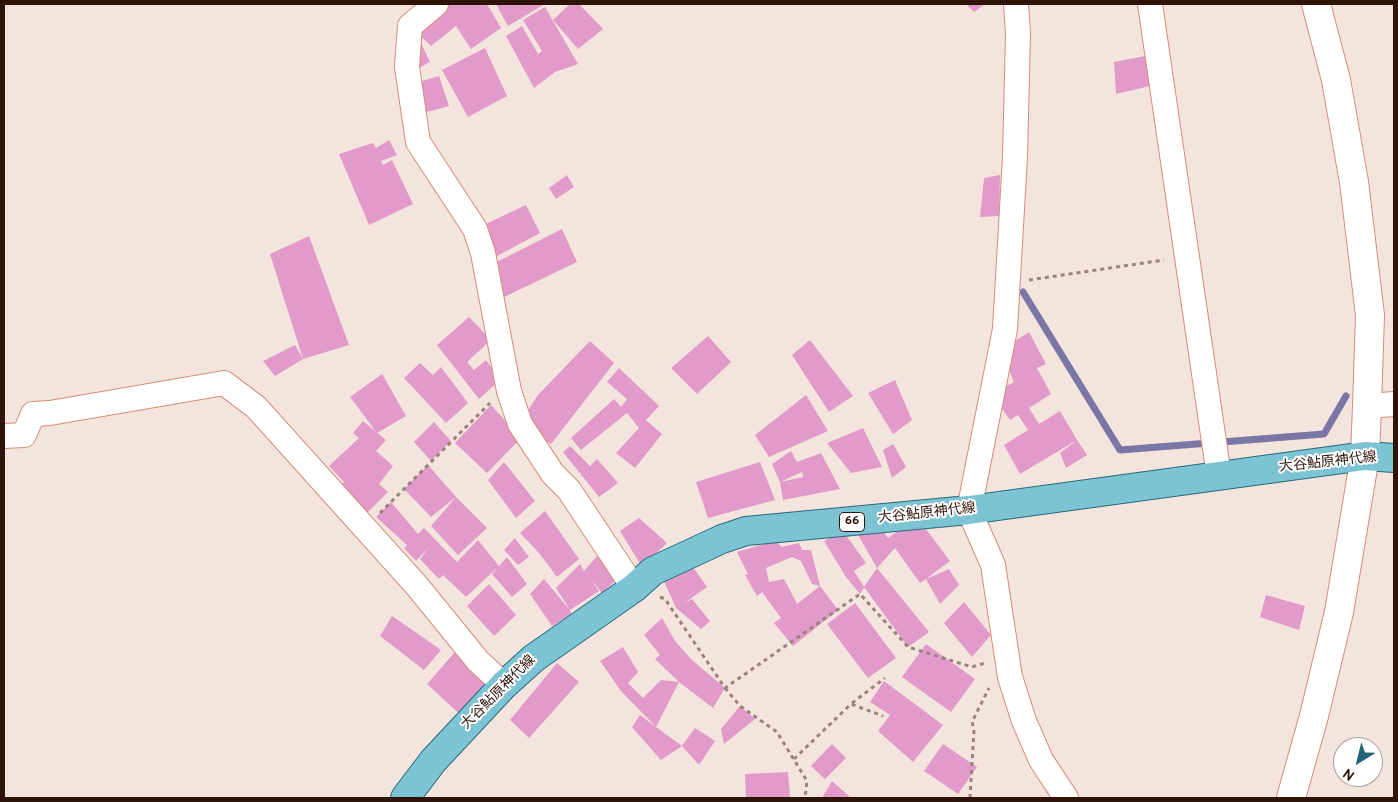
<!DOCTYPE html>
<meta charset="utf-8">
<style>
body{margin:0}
#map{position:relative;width:1398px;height:802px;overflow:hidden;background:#f4e4de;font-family:Overpass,sans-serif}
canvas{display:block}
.frame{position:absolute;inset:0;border:5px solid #2f1309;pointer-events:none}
.north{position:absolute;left:1333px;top:737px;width:50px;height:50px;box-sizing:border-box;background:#fff;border:1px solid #aca19d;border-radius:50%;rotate:216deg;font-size:14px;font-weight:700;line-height:20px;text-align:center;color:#2f1309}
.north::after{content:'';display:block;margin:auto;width:18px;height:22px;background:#206476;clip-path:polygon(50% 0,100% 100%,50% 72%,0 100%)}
</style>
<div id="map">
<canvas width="1398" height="802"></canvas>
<div class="frame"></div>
<div class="north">N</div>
</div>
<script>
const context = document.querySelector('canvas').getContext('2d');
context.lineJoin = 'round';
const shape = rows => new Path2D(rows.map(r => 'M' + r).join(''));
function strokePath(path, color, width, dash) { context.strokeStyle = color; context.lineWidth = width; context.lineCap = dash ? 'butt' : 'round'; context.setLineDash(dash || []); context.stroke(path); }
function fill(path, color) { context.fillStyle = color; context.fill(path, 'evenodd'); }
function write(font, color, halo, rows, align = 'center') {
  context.font = font + ' Overpass,"Noto Sans JP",sans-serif'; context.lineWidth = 4; context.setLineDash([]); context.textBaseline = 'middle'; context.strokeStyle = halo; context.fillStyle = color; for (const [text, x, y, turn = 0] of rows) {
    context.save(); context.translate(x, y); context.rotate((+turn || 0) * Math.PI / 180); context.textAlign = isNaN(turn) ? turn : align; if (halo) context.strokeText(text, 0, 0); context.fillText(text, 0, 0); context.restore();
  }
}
strokePath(shape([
 [1023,292,1120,450,1324,434,1346,396]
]), '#7a76a6', 7);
fill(shape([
 [440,4,487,4,501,28,471,49,456,26,431,46,410,26],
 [496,4,545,4,508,26],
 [570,4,579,4,603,29,578,49,553,20],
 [966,4,985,4,974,12],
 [545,7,578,64,555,72,534,88,506,36,522,26,538,54,542,51,523,20],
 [421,43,430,62,419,68,408,52],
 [485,48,507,96,468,117,442,70],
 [1145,56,1150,86,1116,94,1114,62],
 [439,76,449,106,420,114,415,83],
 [389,140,397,155,381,161,383,165,392,160,413,204,369,225,339,154,373,143,376,148],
 [567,175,574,187,556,199,549,188],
 [1000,175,999,216,980,217,984,178],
 [526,205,540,233,484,263,469,232],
 [562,229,577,262,502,298,485,268],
 [309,236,349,345,303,359,270,254],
 [469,317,491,340,467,362,474,370,486,360,500,380,479,399,437,345],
 [1029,332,1046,364,1037,368,1051,394,1029,408,1039,424,1060,411,1077,440,1020,474,1004,445,1028,430,1018,415,1010,420,992,394,1014,382,1001,350],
 [708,336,731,362,697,394,671,368],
 [810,340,853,396,829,412,792,355],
 [590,341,614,363,551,444,520,424,537,396],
 [295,345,303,359,275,376,263,361],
 [420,363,433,375,441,367,468,403,446,423,404,378],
 [619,368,659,406,646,420,662,434,635,468,616,453,639,428,627,413,581,450,571,438,614,399,621,407,627,399,607,382],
 [382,374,406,416,377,433,350,397],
 [895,380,912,420,893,434,868,393],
 [806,395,828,431,769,457,755,435],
 [491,405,521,438,487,473,455,443],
 [363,421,386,440,376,451,393,466,379,484,388,492,365,515,340,487,344,482,329,466,359,438,353,433],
 [434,422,451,441,431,461,414,442],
 [863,428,882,467,851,473,827,443],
 [1077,440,1087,455,1066,468,1060,453],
 [893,444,906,467,892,478,883,450],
 [570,446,590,466,597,459,618,483,599,497,563,452],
 [791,451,797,462,821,453,840,489,783,500,780,482,803,477,802,472,780,482,772,464],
 [504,462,535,501,516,518,488,480],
 [760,462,775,500,708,518,696,482],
 [428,465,456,497,431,517,404,489],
 [456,497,487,528,458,555,431,526],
 [391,502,418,534,424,528,457,562,478,540,499,566,507,557,527,584,512,597,492,574,498,567,466,597,443,575,439,579,420,559,429,547,416,561,404,548,407,545,376,517],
 [545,511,579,559,557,577,539,553,520,533],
 [917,517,950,561,926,579,949,569,959,585,940,604,926,579,920,583,895,548,877,568,858,535,877,522,888,538],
 [639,518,667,543,642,567,620,531],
 [843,531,866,563,854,571,864,587,860,594,846,577,824,541],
 [515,538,529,557,518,565,504,550],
 [775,541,782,547,799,543,802,550,811,550,820,586,812,584,801,561,792,557,766,568,769,582,784,579,797,604,820,586,838,610,793,646,774,623,781,618,762,592,757,596,745,575,748,574,737,552],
 [598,555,618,578,602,593,590,578,599,591,570,610,556,588,580,564,584,571],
 [693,567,707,587,683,604,692,599,710,621,701,629,676,608,664,581],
 [877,568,929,632,908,647,864,587],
 [544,579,570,610,571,614,552,626,530,594],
 [489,584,516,615,494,636,467,606],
 [1266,595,1305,606,1299,630,1260,617],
 [964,602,991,635,972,657,944,623],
 [855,603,896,658,868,678,827,624],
 [392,616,441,650,424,670,380,636],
 [662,618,675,641,692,660,725,688,713,708,679,682,655,659,660,655,644,635],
 [926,644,975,679,951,712,902,677],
 [623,647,638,672,628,683,643,698,661,680,679,682,656,727,682,746,661,760,632,727,640,715,656,727,621,691,600,661],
 [455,652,492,690,465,719,427,684],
 [557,663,579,682,529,738,510,720],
 [884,681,943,725,913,762,878,731,890,715,870,702],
 [740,706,755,719,724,744,721,729],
 [695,728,715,741,699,765,682,746],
 [832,744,846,758,825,779,811,766],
 [943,744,977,767,958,794,924,771],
 [788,772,790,798,746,798,745,774],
 [832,781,851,798,822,798]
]), '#e19aca');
const minor = shape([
 [436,4,410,26,407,67,418,142,475,229,483,253,509,391,520,424,553,474,569,490,634,588],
 [1016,4,1018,34,1015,157,1005,329,969,510,993,565,1010,677,1024,721,1041,760,1066,798],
 [1150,4,1219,476],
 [1367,406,1394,404],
 [4,436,24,435,33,414,50,413,224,383,256,407,417,586,478,661,504,685]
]);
const tertiary = shape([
 [1291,798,1314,716,1339,612,1365,456,1367,406,1370,315,1354,182,1336,80,1316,4]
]);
const primary = shape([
 [405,798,433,761,504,685,534,658,634,588,653,571,722,539,746,531,969,510,1365,456,1394,458]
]);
strokePath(minor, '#d78d74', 26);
strokePath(tertiary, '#d78d74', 30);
strokePath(primary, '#286b7b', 30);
strokePath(shape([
 [1029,280,1164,260],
 [380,513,490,403],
 [660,597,665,599,725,688,860,594,908,647,972,667,985,663],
 [725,688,740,706,777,732,807,781,805,798],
 [852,703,885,678],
 [794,759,851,704,883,716],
 [970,798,974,730,972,722,989,688]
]), '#99837b', 3, [4, 4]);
strokePath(minor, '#fff', 24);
strokePath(tertiary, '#fff', 28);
strokePath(primary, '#7cc3d4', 28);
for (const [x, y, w] of [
 [852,522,25]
]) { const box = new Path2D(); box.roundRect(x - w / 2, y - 9.5, w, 19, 4); context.fillStyle = '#fff'; context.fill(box); strokePath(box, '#2f1309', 1); }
write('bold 12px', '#2f1309', null, [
 ["66",852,522]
]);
write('14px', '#2f1309', '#fff', [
 ["大谷鮎原神代線",1328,463,-6],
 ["大谷鮎原神代線",927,514,-6],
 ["大谷鮎原神代線",499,693,-45]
]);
</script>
